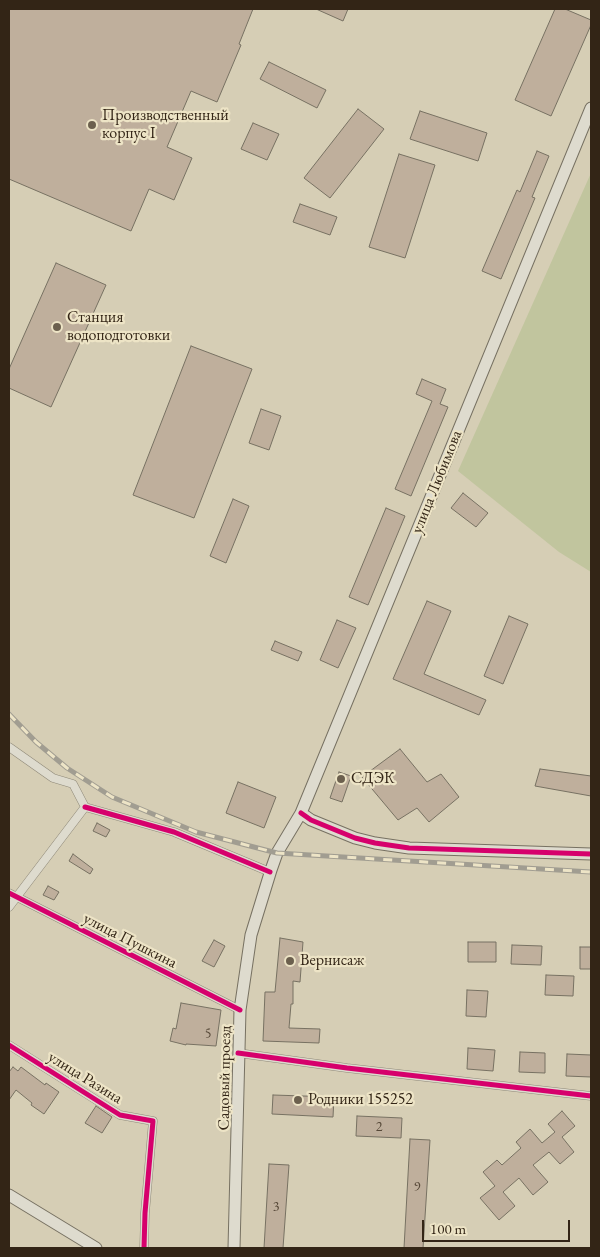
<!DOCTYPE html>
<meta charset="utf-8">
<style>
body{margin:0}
#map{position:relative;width:600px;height:1257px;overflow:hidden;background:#d6ceb5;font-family:"EB Garamond",serif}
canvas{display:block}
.frame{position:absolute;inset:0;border:10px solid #332516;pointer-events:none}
.scale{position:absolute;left:422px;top:1220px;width:148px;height:22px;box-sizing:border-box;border:2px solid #332516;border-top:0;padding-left:6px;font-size:15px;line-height:18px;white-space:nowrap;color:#332516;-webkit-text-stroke:4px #ede4c6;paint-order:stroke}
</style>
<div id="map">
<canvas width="600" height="1257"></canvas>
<div class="frame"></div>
<div class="scale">100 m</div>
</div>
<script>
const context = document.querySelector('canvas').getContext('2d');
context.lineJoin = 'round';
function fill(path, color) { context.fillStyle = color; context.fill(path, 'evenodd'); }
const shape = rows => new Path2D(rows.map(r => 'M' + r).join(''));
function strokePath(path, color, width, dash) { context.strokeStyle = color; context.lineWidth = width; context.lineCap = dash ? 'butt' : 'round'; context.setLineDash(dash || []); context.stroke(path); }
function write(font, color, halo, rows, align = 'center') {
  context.font = font + ' "EB Garamond",serif'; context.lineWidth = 4.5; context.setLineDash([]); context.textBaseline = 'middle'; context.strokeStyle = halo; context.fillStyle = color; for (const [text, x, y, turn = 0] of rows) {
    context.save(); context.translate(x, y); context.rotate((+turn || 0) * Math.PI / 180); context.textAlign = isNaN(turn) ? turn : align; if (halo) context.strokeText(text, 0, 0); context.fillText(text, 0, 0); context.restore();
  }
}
fill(shape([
 [591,173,591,572,559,552,458,471]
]), '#c1c59e');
const building = shape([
 [9,9,253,9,239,44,241,45,217,102,191,91,167,147,192,158,174,200,149,189,131,231,9,179,9,9],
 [316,9,348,9,343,21,316,9],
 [555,9,565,9,591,20,591,25,551,116,515,100,555,9],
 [269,62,326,90,317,108,260,79,269,62],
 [358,109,384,129,330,198,304,178,358,109],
 [420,111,487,133,478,161,410,139,420,111],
 [253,123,279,134,267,160,241,149,253,123],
 [537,151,549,156,532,197,535,198,501,279,482,271,517,190,520,192,537,151],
 [399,154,435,165,405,258,369,247,399,154],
 [300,204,337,217,330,235,293,222,300,204],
 [56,263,106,285,51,407,9,388,9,369,56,263],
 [191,346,252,369,194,518,133,495,191,346],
 [422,379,446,389,440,404,448,407,411,496,395,489,432,401,416,394,422,379],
 [261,409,281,416,269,450,249,443,261,409],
 [463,493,488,513,476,527,451,508,463,493],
 [233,499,249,506,226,563,210,556,233,499],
 [386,508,405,516,368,605,349,597,386,508],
 [427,601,451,611,424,674,486,700,479,715,393,679,427,601],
 [509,616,528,624,503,684,484,676,509,616],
 [337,620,356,628,338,668,320,660,337,620],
 [275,641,302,652,298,661,271,650,275,641],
 [400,749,427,782,441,774,459,797,429,822,417,808,398,820,362,777,400,749],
 [540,769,591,776,591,796,535,786,540,769],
 [339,772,351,776,342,802,330,798,339,772],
 [238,782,276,797,264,828,226,813,238,782],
 [97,823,110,830,106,837,93,831,97,823],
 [73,854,93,869,90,874,69,861,73,854],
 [48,886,59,892,54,900,43,895,48,886],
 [280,938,303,942,300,982,293,981,293,1004,291,1004,289,1028,320,1029,319,1043,263,1041,265,992,275,992,280,938],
 [214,940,225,946,214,967,202,961,214,940],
 [468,942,496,942,496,962,468,962,468,942],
 [512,945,542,946,541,965,511,964,512,945],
 [580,947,591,947,591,969,580,969,580,947],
 [546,975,574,976,573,996,545,995,546,975],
 [467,990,488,991,486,1017,466,1016,467,990],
 [181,1003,221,1010,216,1046,186,1044,186,1045,170,1041,173,1028,176,1029,181,1003],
 [468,1048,495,1050,493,1071,467,1069,468,1048],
 [520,1052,545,1053,545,1073,519,1072,520,1052],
 [567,1054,591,1055,591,1077,566,1076,567,1054],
 [13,1067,18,1071,21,1067,45,1085,46,1083,59,1092,44,1114,31,1105,32,1103,16,1090,9,1100,9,1072,13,1067],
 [273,1095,334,1097,333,1117,272,1114,273,1095],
 [96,1106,112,1117,102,1133,85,1123,96,1106],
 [562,1111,575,1126,562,1137,574,1152,560,1164,549,1152,533,1165,548,1182,533,1195,519,1178,503,1192,515,1206,499,1220,480,1198,495,1186,483,1172,497,1160,502,1165,521,1148,516,1142,530,1129,542,1143,555,1132,548,1124,562,1111],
 [357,1116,402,1118,401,1138,356,1136,357,1116],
 [410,1139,430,1140,423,1248,404,1248,410,1139],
 [269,1164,289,1165,283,1248,264,1248,269,1164]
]);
fill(building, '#bfaf9c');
strokePath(building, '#777162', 1);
const street = shape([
 [9,747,53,778,73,784,85,807],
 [85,807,174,832,270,872],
 [9,893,240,1010],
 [9,907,85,807],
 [9,1045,120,1115,153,1121,145,1213,144,1248],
 [238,1053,347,1068,591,1096]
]);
const secondary = shape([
 [301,813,311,820,355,838,375,843,409,848,591,854],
 [9,1195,96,1248],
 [234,1248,240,1010,251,935,271,870,277,853,301,813,591,108]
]);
strokePath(street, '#8e8878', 9);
strokePath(secondary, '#777162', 13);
strokePath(street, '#dedbce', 8);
strokePath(secondary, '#dedbce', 11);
const rail = shape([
 [9,714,36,742,67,768,112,797,196,832,277,853,591,872]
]);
strokePath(rail, '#a19d91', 5);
strokePath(rail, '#ede4c6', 3, [9]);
strokePath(shape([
 [85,807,174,832,270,872],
 [301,813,311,820,355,838,375,843,409,848,591,854],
 [9,893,240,1010],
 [9,1045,120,1115,153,1121,145,1213,144,1248],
 [238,1053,347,1068,591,1096]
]), '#d6006c', 5);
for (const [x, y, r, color] of [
 [92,125,5,"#6c604e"],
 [57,327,5,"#6c604e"],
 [341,779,5,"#6c604e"],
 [290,961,5,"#6c604e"],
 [298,1100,5,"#6c604e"]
]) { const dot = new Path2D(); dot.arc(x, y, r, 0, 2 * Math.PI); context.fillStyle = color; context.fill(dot); strokePath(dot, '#ede4c6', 2); }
write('14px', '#564838', null, [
 ["5",208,1034],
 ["2",379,1127],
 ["9",417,1187],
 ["3",276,1207]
]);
write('16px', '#332516', '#ede4c6', [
 ["Производственный",102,116],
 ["корпус I",102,134],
 ["Станция",67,318],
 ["водоподготовки",67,336],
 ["СДЭК",351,779],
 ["Вернисаж",300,961],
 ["Родники 155252",308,1100]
], 'left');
write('16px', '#332516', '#ede4c6', [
 ["улица Любимова",437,482,-68],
 ["улица Пушкина",130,941,27],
 ["улица Разина",85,1078,32],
 ["Садовый проезд",225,1078,-89]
]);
</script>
